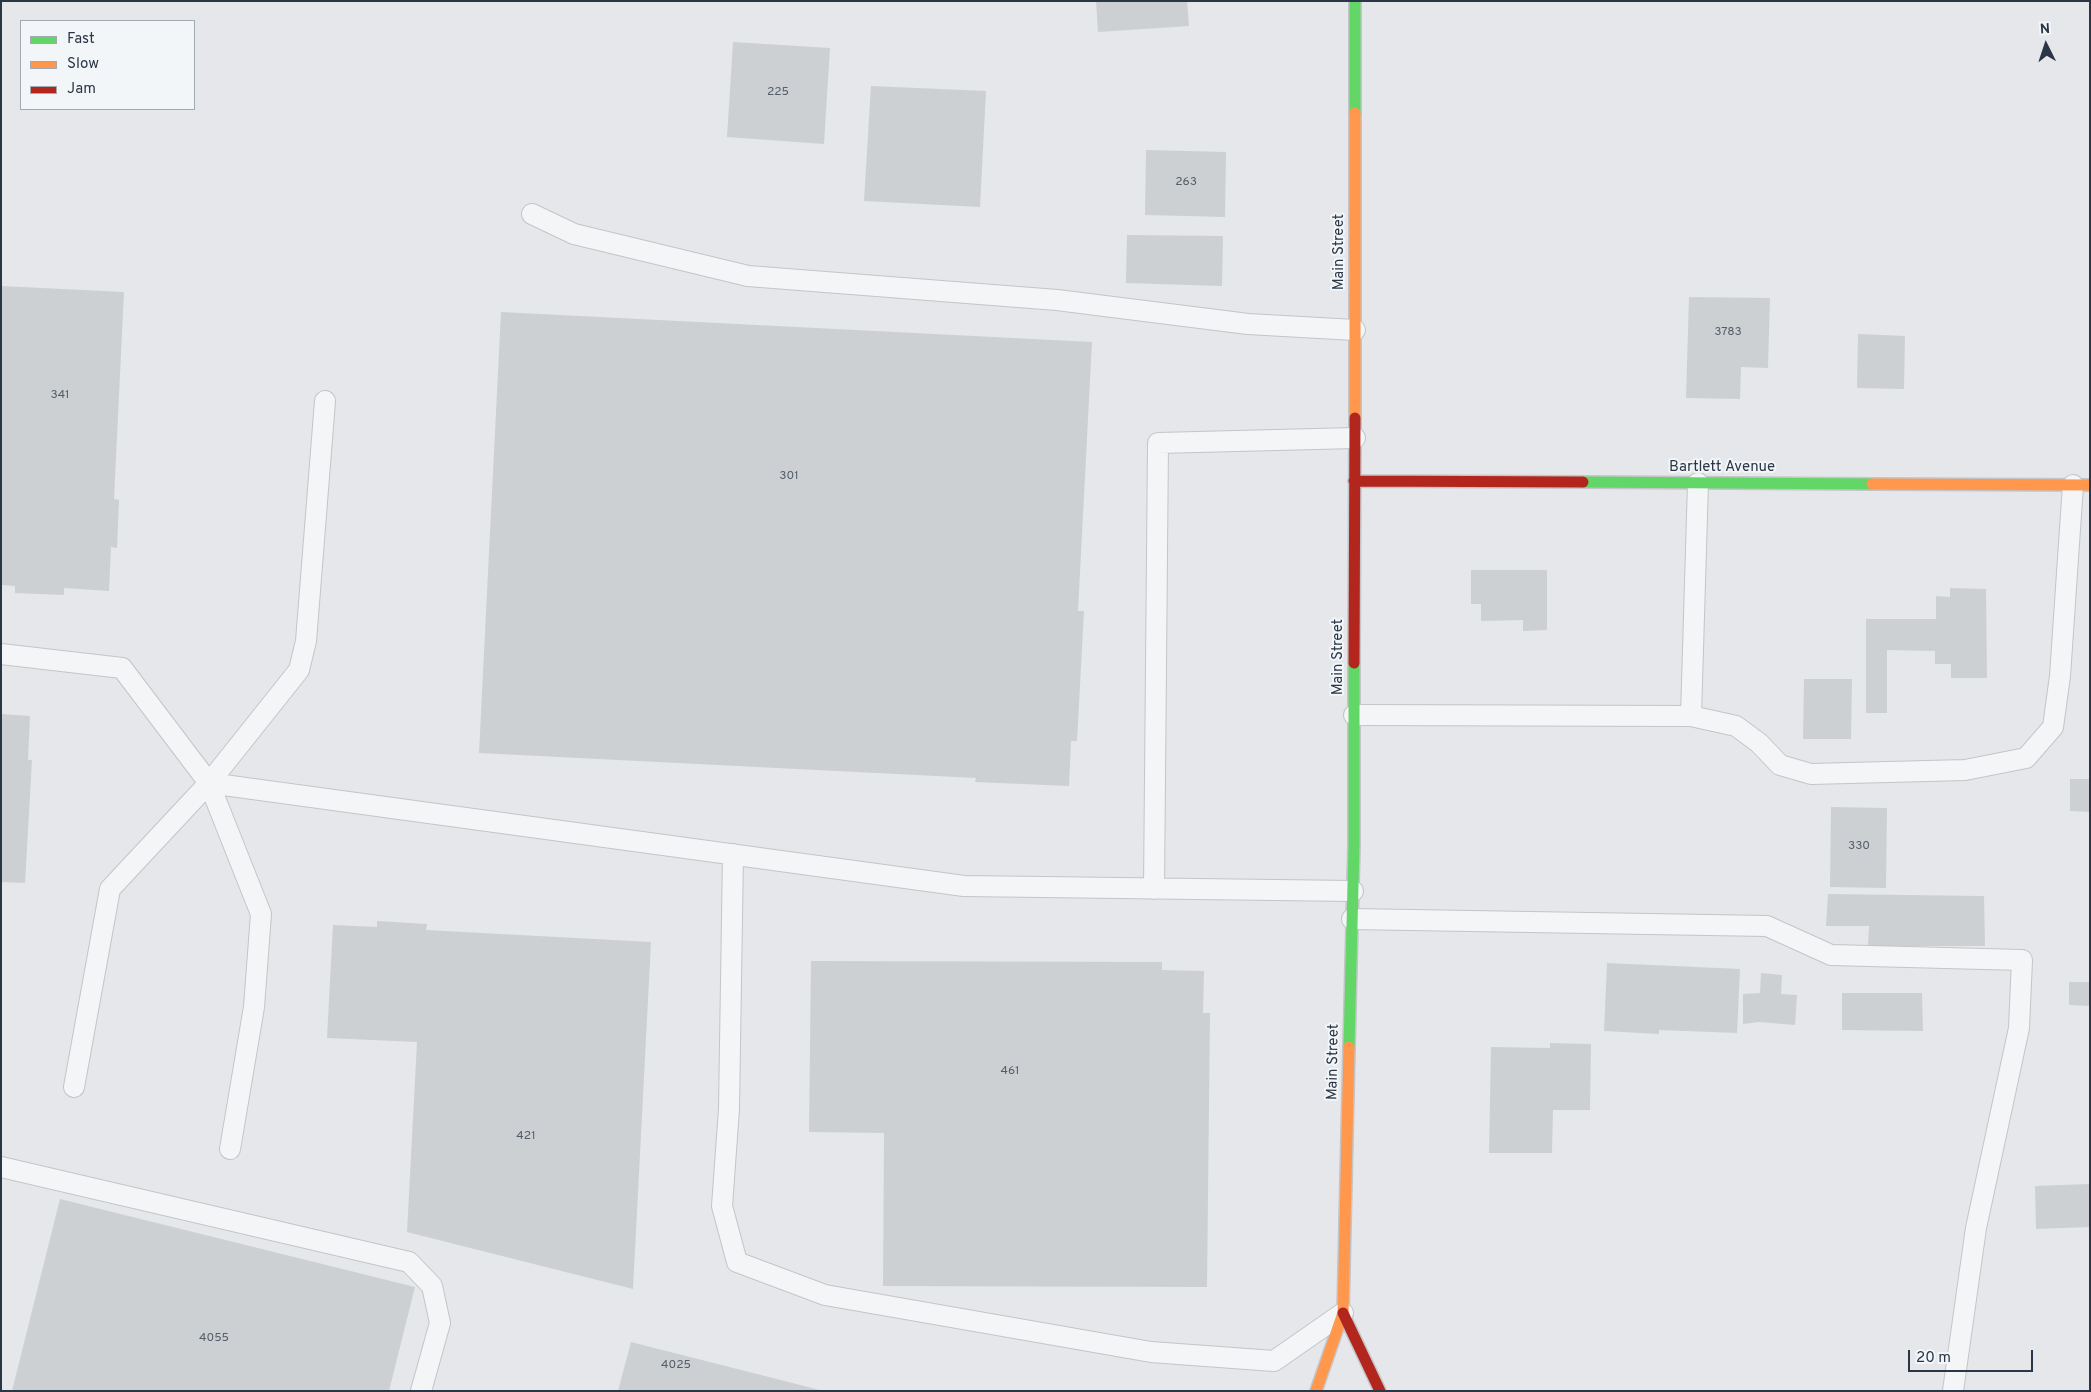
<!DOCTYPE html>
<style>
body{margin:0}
#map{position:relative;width:2091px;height:1392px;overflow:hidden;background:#e5e7ea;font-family:Overpass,sans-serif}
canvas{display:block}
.frame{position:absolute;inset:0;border:2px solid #2a3645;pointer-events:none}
.legend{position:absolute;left:20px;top:20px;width:175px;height:90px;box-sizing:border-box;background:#f3f6f9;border:1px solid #a3a9b1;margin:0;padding:6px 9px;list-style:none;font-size:15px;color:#2a3645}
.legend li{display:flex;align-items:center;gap:10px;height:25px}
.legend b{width:25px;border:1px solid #a3a9b1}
.north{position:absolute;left:2021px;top:20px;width:50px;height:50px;-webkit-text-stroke:4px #f3f6f9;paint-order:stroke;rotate:356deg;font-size:14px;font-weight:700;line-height:20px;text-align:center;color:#2a3645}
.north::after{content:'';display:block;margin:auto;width:18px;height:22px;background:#2a3645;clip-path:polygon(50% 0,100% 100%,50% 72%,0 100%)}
.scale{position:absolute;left:1908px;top:1350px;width:125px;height:22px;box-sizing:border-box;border:2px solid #2a3645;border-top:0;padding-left:6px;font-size:15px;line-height:18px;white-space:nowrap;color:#2a3645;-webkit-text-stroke:4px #f3f6f9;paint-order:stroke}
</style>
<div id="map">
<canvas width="2091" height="1392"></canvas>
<div class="frame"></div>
<ul class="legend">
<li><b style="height:6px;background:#63d668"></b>Fast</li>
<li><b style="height:6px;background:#ff974d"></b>Slow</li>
<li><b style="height:6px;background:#b3261e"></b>Jam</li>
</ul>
<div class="north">N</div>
<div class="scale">20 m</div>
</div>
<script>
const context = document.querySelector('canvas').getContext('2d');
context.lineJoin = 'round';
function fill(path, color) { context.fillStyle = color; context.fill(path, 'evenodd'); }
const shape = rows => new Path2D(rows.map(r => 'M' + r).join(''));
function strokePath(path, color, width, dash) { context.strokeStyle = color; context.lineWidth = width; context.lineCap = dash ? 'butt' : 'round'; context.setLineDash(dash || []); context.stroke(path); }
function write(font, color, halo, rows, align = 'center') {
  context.font = font + ' Overpass,sans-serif'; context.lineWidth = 4; context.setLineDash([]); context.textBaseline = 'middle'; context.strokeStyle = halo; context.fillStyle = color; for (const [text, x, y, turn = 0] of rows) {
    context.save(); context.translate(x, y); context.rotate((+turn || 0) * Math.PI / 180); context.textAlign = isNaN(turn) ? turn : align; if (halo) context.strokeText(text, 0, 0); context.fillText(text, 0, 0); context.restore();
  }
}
fill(shape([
 [1096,1,1187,1,1189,26,1098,32],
 [733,42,830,48,824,144,727,137],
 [871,86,986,91,980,207,864,201],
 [1146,150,1226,152,1225,217,1145,215],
 [1127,235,1223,236,1222,286,1126,283],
 [1,286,124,292,114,499,119,500,117,548,111,547,109,591,64,588,64,595,15,593,15,586,1,585],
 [1689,297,1770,298,1768,368,1741,367,1740,399,1686,398],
 [501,312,1092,342,1078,611,1084,611,1077,741,1071,741,1069,786,975,782,976,778,479,753],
 [1858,334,1905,336,1904,389,1857,388],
 [1471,570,1547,570,1547,630,1523,631,1523,620,1481,621,1481,604,1471,604],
 [1950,588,1986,589,1987,678,1951,678,1951,664,1935,664,1935,651,1887,650,1887,713,1866,713,1866,619,1936,619,1936,596,1950,597],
 [1804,679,1852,679,1851,739,1803,739],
 [1,714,30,716,28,760,32,760,25,883,1,882],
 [2070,779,2090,779,2090,812,2070,811],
 [1831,807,1887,808,1886,888,1830,887],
 [1828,894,1984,896,1985,946,1868,946,1869,926,1826,926],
 [377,921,427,924,426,930,651,942,633,1289,407,1232,417,1042,327,1038,333,925,377,927],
 [811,961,1162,962,1162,970,1204,971,1203,1013,1210,1013,1207,1287,883,1286,884,1133,809,1132],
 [1607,963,1740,969,1737,1033,1659,1030,1659,1034,1604,1031],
 [1761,973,1782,975,1781,994,1797,995,1795,1025,1759,1022,1743,1024,1743,994,1760,993],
 [2069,982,2090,982,2090,1006,2069,1005],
 [1842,993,1922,993,1923,1031,1842,1030],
 [1550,1043,1591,1044,1590,1110,1553,1110,1552,1153,1489,1153,1491,1047,1550,1048],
 [2090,1184,2090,1227,2036,1229,2035,1186],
 [60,1199,415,1287,389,1391,12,1391],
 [631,1342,820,1390,820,1391,618,1391]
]), '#cdd0d3');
const lane = shape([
 [532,214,574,234,748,276,1057,300,1248,324,1355,330],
 [1,654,122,668,209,783,964,886,1353,891],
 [1354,715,1691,716,1698,483],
 [1691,716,1736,726,1759,743,1780,765,1811,774,1965,770,2026,758,2053,727,2060,676,2073,485],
 [209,783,261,914,254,1007,230,1149],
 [733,854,729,1109,722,1206,737,1262,825,1295,1151,1352,1274,1361,1343,1313],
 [1154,889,1158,443,1355,438],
 [1352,919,1767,926,1831,955,2022,960,2019,1028,1976,1228,1953,1391],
 [74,1087,110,889,209,783,299,670,306,641,325,401],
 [1,1167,409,1262,432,1286,440,1323,421,1391]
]);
const fast = shape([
 [1355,113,1355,1],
 [1583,482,1872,484],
 [1349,1047,1354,844,1354,663]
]);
const slow = shape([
 [1355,418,1355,113],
 [1872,484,2090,485],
 [1316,1391,1343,1313,1349,1047]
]);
const jam = shape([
 [1354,481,1583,482],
 [1354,663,1355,418],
 [1343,1313,1380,1391]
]);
strokePath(lane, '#c3c5c8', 22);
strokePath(fast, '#c3c5c8', 14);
strokePath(slow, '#c3c5c8', 14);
strokePath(jam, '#c3c5c8', 14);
strokePath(lane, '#f4f5f7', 20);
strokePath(fast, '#63d668', 11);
strokePath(slow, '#ff974d', 11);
strokePath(jam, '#b3261e', 11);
write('12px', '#545d69', null, [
 ["225",778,93],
 ["263",1186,183],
 ["3783",1728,333],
 ["341",60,396],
 ["301",789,477],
 ["330",1859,847],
 ["461",1010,1072],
 ["421",526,1137],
 ["4055",214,1339],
 ["4025",676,1366]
]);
write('15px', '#2a3645', '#f3f6f9', [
 ["Main Street",1340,252,-90],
 ["Bartlett Avenue",1722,468],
 ["Main Street",1339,657,-90],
 ["Main Street",1334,1062,-89]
]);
</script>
